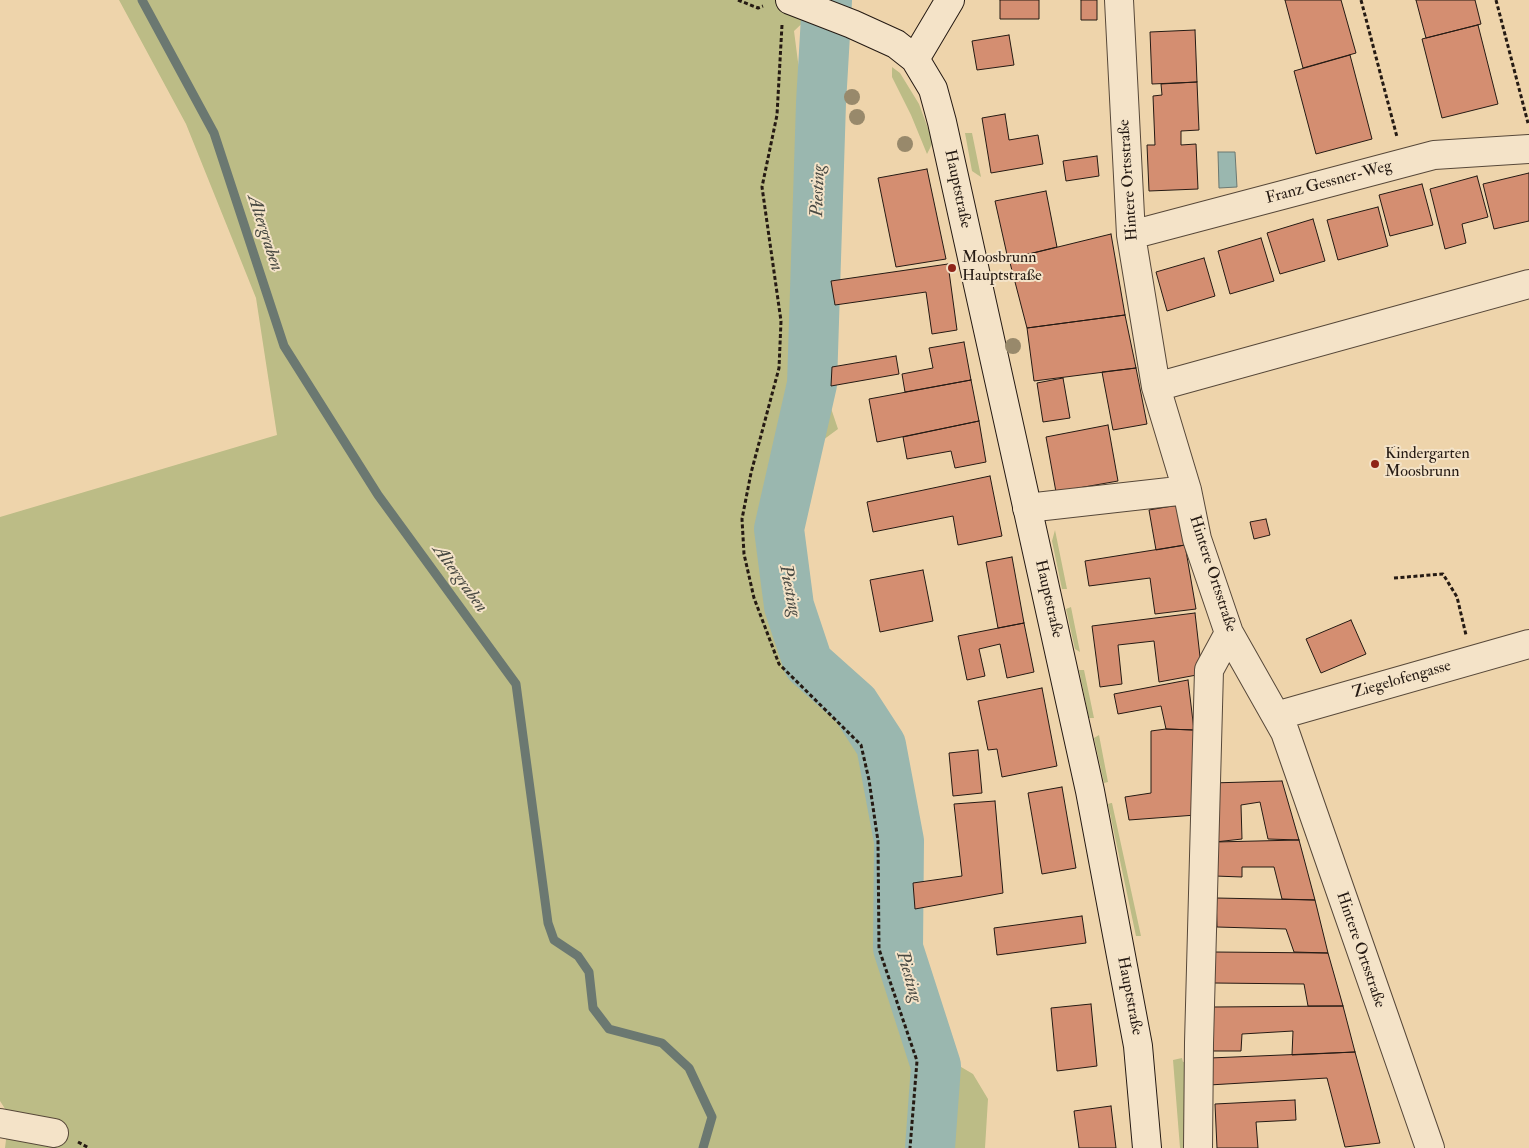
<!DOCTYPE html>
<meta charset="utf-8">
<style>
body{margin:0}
canvas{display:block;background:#eed4ab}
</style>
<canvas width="1529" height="1148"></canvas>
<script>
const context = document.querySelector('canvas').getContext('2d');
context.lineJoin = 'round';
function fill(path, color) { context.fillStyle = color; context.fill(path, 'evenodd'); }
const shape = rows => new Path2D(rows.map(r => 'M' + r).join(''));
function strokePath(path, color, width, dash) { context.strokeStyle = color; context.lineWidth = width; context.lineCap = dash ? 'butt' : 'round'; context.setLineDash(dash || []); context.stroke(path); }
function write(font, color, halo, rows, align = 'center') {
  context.font = font + ' "IM FELL Double Pica",serif'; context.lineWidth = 4; context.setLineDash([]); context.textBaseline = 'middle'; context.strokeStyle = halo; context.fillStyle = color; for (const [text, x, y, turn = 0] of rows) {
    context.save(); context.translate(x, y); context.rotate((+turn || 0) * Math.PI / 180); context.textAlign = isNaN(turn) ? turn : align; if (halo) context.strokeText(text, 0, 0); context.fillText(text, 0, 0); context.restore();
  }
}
fill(shape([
 [119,0,827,0,794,31,821,240,812,352,838,429,789,465,784,530,800,561,822,648,857,683,892,833,884,937,922,1044,973,1074,988,1099,985,1148,5,1148,9,1115,0,1101,0,517,277,435,256,298,186,124],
 [892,67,900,73,919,104,933,142,927,154,911,115,892,77],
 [965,133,972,133,981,177,972,171],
 [1055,530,1067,589,1062,589,1052,541],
 [1071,607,1080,652,1075,649,1066,609],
 [1079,670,1084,670,1094,718,1089,718],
 [1099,735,1108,782,1104,783,1094,738],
 [1111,803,1112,803,1141,936,1136,936,1108,804],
 [1182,1058,1183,1062,1190,1061,1190,1148,1180,1148,1173,1060]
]), '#bcbc86');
const water = shape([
 [1218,152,1235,152,1237,187,1219,188,1218,152]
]);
fill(water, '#9ab7af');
strokePath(water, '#6b7871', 1);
strokePath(shape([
 [142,0,214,133,284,346,378,495,516,684,548,923,554,940,578,956,589,972,593,1008,609,1029,662,1043,689,1068,712,1117,703,1148]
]), '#6b7871', 9);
strokePath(shape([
 [827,0,821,103,812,384,779,529,789,606,808,663,855,705,881,745,899,841,898,948,936,1066,930,1148]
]), '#9ab7af', 50);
const building = shape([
 [1000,0,1039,0,1039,19,1000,19,1000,0],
 [1081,0,1097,0,1097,20,1081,20,1081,0],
 [1285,0,1341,0,1356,53,1303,68,1285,0],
 [1416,0,1475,0,1481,24,1426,38,1416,0],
 [1478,25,1498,104,1442,118,1422,39,1478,25],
 [1195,30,1197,82,1152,84,1150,32,1195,30],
 [1009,35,1014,65,977,70,972,41,1009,35],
 [1350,55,1372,139,1316,154,1294,71,1350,55],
 [1197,82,1199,130,1181,131,1181,145,1196,144,1198,189,1149,191,1147,145,1155,145,1153,96,1162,95,1161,84,1197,82],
 [1005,114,1009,140,1038,135,1043,164,991,173,982,118,1005,114],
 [1097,156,1099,176,1066,181,1063,161,1097,156],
 [927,169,946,259,896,267,878,178,927,169],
 [1529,173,1529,221,1494,229,1483,184,1529,173],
 [1477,176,1488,217,1462,224,1466,243,1445,249,1430,189,1477,176],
 [1422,184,1433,225,1390,236,1379,195,1422,184],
 [1046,191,1057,247,1008,259,995,201,1046,191],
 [1378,207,1388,246,1338,260,1327,220,1378,207],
 [1313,219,1325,261,1280,274,1267,233,1313,219],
 [1111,234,1125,315,1027,328,1009,259,1111,234],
 [1261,238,1274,281,1230,294,1218,251,1261,238],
 [1204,258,1215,296,1167,311,1156,272,1204,258],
 [948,264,957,330,932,334,926,292,835,305,831,281,948,264],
 [1125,315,1136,368,1034,381,1027,328,1125,315],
 [964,342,971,380,905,392,902,374,933,368,929,348,964,342],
 [896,356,899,374,831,386,832,367,896,356],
 [1136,368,1147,424,1113,430,1102,372,1136,368],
 [1063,378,1070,418,1043,422,1037,383,1063,378],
 [971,380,979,421,877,442,869,399,971,380],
 [979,421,986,462,955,468,951,451,907,459,903,437,979,421],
 [1108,425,1118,481,1056,492,1046,437,1108,425],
 [990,476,1002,536,958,545,953,516,873,532,867,502,990,476],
 [1178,505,1185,545,1156,550,1149,510,1178,505],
 [1266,519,1270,535,1254,539,1250,522,1266,519],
 [1185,545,1196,609,1155,614,1150,578,1089,586,1085,561,1185,545],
 [1012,557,1024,623,998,628,986,562,1012,557],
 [923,570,933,621,880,632,870,580,923,570],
 [1195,613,1202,674,1159,682,1154,641,1118,645,1122,684,1100,687,1092,626,1195,613],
 [1351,620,1366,654,1321,673,1306,639,1351,620],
 [1024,623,1034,672,1007,678,1000,644,979,649,985,676,967,680,958,636,1024,623],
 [1188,680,1194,730,1166,729,1161,706,1118,714,1114,694,1188,680],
 [1042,688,1057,766,1002,777,997,749,988,750,978,701,1042,688],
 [1166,729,1194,730,1196,815,1129,820,1125,797,1151,793,1151,731,1166,729],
 [978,750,982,793,953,796,949,753,978,750],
 [1282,781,1299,840,1268,839,1260,802,1241,805,1242,839,1215,842,1211,783,1282,781],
 [1062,787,1076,868,1042,874,1028,793,1062,787],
 [995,801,1003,893,915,909,913,883,962,876,954,804,995,801],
 [1299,840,1315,900,1282,899,1274,867,1242,867,1242,877,1215,876,1215,842,1299,840],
 [1216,898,1315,900,1328,953,1294,952,1286,929,1217,927,1216,898],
 [1082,916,1086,943,997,955,994,928,1082,916],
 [1213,952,1328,953,1343,1006,1308,1006,1304,984,1214,983,1213,952],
 [1091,1004,1097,1066,1057,1071,1051,1008,1091,1004],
 [1343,1006,1355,1052,1292,1055,1293,1031,1242,1034,1241,1051,1213,1051,1213,1007,1343,1006],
 [1355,1052,1380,1143,1345,1147,1327,1078,1209,1085,1210,1058,1355,1052],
 [1295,1100,1296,1120,1256,1122,1258,1148,1217,1148,1215,1104,1295,1100],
 [1111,1106,1116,1148,1079,1148,1074,1111,1111,1106]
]);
fill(building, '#d48e71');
strokePath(building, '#251a13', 1);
const street = shape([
 [1119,0,1131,235,1156,387,1187,490,1197,539,1229,633,1285,732,1430,1148],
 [1131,235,1434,155,1529,149],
 [1156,387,1529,284],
 [1027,508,1187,490],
 [1276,716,1529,644],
 [0,1123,54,1133],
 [1198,1148,1199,1043,1209,670,1229,633]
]);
const secondary = shape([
 [790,0,852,24,896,44,915,59,933,89,942,122,1090,791,1138,1046,1147,1148],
 [915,59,950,0]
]);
strokePath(street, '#574839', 30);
strokePath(secondary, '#251a13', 30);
strokePath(shape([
 [738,0,758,8,763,6],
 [1361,0,1397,137],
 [1496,0,1528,123],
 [782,25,777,115,762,187,781,321,779,368,751,473,742,519,744,554,754,598,779,664,861,745,869,780,878,841,879,949,917,1061,910,1148],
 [1394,578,1443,574,1457,597,1466,635],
 [78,1142,89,1148]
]), '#251a13', 3, [4, 2.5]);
strokePath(street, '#f4e3c8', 28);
strokePath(secondary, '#f4e3c8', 28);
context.fillStyle = '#98896b';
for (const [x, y] of [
 [852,97],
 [857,117],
 [905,144],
 [1013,346]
]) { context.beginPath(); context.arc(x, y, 8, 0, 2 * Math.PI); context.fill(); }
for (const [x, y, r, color] of [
 [952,268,5,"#8f2418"],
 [1375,464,5,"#8f2418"]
]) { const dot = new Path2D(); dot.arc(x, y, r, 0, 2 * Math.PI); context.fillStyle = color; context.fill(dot); strokePath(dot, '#f4e3c8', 2); }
write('16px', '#251a13', '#f4e3c8', [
 ["Hintere Ortsstraße",1129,180,-94],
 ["Franz Gessner-Weg",1329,183,-15],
 ["Hauptstraße",957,189,78],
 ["Hintere Ortsstraße",1212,574,72],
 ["Hauptstraße",1048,599,77],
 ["Ziegelofengasse",1402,680,-16],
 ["Hintere Ortsstraße",1360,950,71],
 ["Hauptstraße",1129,996,79]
]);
write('16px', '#251a13', '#f4e3c8', [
 ["Moosbrunn",962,259],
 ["Hauptstraße",962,277],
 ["Kindergarten",1385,455],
 ["Moosbrunn",1385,473]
], 'left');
write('italic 18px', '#484942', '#f4e3c8', [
 ["Piesting",819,191,-88],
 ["Altergraben",264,233,72],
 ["Altergraben",459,579,54],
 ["Piesting",789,591,79],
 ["Piesting",908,977,74]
]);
</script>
